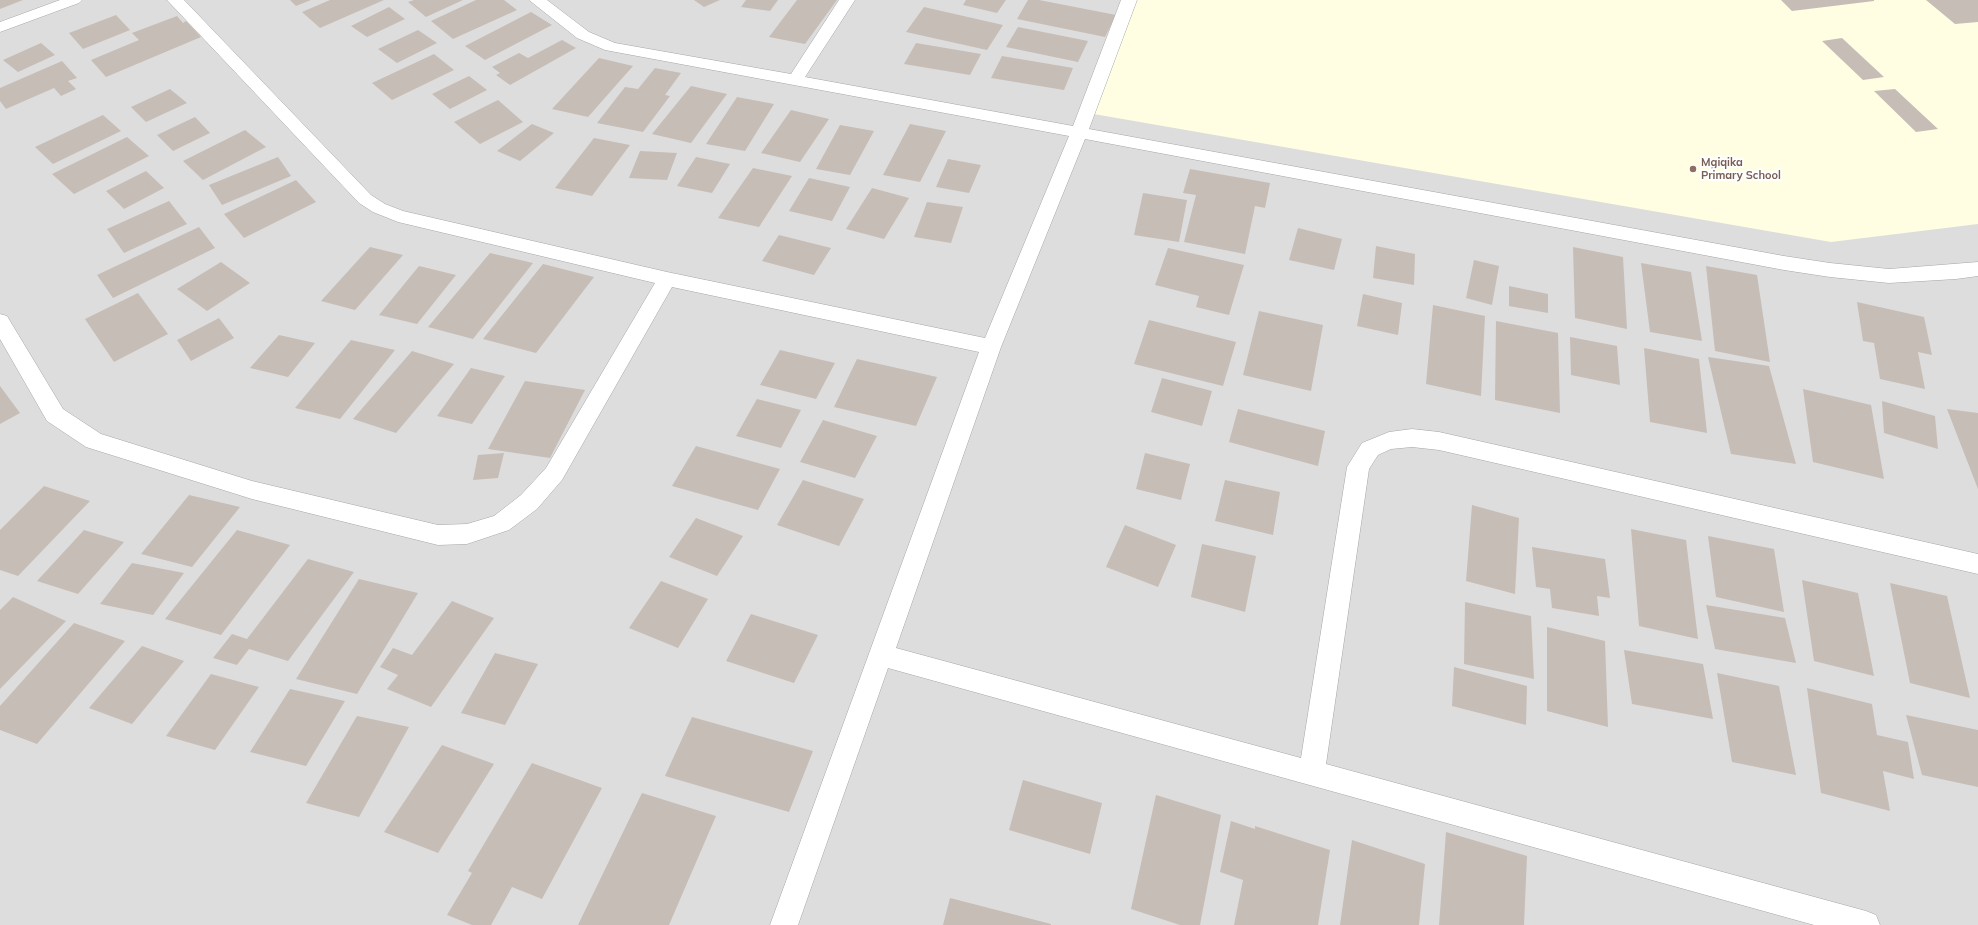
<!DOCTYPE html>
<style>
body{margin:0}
canvas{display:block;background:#f1ede7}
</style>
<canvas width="1978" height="925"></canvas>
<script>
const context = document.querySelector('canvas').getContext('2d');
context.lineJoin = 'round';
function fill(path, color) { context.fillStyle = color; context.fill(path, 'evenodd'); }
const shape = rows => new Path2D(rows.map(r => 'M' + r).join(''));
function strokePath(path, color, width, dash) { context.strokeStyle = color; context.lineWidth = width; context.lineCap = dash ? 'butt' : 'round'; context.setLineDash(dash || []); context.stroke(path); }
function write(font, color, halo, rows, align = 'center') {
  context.font = font + ' Mulish,sans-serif'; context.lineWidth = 4; context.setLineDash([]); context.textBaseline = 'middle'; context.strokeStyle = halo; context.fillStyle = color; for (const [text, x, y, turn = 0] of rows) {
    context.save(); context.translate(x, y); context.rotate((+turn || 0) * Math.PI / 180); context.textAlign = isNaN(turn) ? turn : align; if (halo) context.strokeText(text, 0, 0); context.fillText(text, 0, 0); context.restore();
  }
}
fill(shape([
 [0,0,1978,0,1978,925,0,925]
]), '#dedddd');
fill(shape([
 [1134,0,1978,0,1978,224,1831,242,1088,113]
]), '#fffee2');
fill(shape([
 [0,0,23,0,0,9],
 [290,0,311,0,296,6],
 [330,0,384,0,320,28,302,12],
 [414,0,463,0,426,17,408,2],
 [476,0,504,0,517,10,453,39,431,21],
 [694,0,720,0,704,7],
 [746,0,778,0,770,11,741,7],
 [797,0,837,0,805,44,769,37],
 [966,0,1006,0,997,13,963,5],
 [1028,0,1039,0,1116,15,1105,37,1017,19],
 [1781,0,1874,0,1874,1,1792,11],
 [1926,0,1978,0,1978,22,1955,24],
 [389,7,405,19,367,37,351,26],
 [924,7,1003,25,987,50,906,32],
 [531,12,552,25,485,60,465,46],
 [116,15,130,30,83,49,69,33],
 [177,16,183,23,186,21,201,37,106,77,91,60,139,40,132,33],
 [1018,27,1088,41,1078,62,1006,47],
 [418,30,437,43,397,63,378,49],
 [1842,38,1884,77,1863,80,1822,41],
 [562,40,576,48,510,85,496,75,500,73,492,67,519,53,528,58],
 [41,43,55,55,18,72,3,60],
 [916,43,981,54,970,75,904,64],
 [434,54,454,70,392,100,372,83],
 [1002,56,1073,68,1064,90,991,78],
 [599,58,633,66,588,117,552,109],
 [62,61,77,78,68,81,76,89,61,96,54,88,6,109,0,101,0,88],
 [655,68,681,73,665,95,670,96,643,132,597,123,625,87,638,89],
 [469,76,487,90,450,109,432,94],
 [691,86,727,94,691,143,652,134],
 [170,89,187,103,146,122,131,107],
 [1895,89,1938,129,1916,132,1874,91],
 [737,97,774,104,745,151,706,144],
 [498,100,523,122,480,144,454,122],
 [791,110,829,119,800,162,761,153],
 [103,115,121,131,53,164,35,147],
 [195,117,210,133,173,151,157,135],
 [532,124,554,133,520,161,497,151],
 [910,124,946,131,920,182,883,175],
 [840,125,874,131,850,175,816,169],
 [245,130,266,147,203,180,183,161],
 [127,137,149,156,74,194,52,174],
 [594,138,630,145,592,196,555,188],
 [640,151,677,153,667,180,629,178],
 [278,157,291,176,222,205,209,185],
 [696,157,730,164,712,193,677,186],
 [948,159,981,165,969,193,936,187],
 [753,168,792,176,759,227,718,218],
 [1190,169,1270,183,1265,208,1255,206,1245,254,1184,242,1196,195,1183,193],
 [146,171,164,188,124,209,106,191],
 [809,178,850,187,832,221,789,211],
 [296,180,316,202,244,238,224,214],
 [872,188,909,198,884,239,846,229],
 [1143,193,1187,200,1179,242,1134,235],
 [169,201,187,224,124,253,107,229],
 [927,202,963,207,951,243,914,237],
 [199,227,215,248,113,298,97,275],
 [1298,228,1342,239,1334,270,1289,260],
 [779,235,831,248,814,275,762,261],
 [1376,246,1415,254,1414,285,1373,278],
 [370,247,403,255,355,310,321,301],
 [1573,247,1623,257,1627,329,1575,318],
 [1168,248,1244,265,1229,315,1196,307,1199,296,1155,285],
 [490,253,533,263,473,339,428,327],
 [1474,260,1499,266,1492,305,1466,298],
 [221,262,250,283,207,311,177,289],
 [1641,263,1691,272,1702,341,1650,332],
 [543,264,594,277,536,353,483,339],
 [419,266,456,275,417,324,379,315],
 [1706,266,1757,275,1770,362,1715,351],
 [1509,286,1548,294,1548,313,1509,306],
 [138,293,168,334,114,362,85,319],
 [1363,294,1402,303,1398,335,1357,326],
 [1857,302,1924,317,1932,355,1918,352,1925,389,1880,379,1874,343,1863,341],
 [1433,305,1485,316,1481,396,1426,384],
 [1259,311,1323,325,1311,391,1243,375],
 [219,318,234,338,191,361,177,340],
 [1149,320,1236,342,1223,386,1134,364],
 [1496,321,1558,333,1560,413,1495,400],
 [279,335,315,343,288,377,250,368],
 [1570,337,1617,346,1620,385,1571,375],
 [351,340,395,350,340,419,295,408],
 [1644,348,1699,359,1707,433,1650,422],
 [780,350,835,363,816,399,760,385],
 [412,351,454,364,396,433,353,419],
 [1708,357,1769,366,1796,464,1731,454],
 [857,359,937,377,916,426,834,407],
 [471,368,505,376,472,424,437,416],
 [1162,378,1212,391,1202,426,1151,412],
 [525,381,585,390,550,458,488,449],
 [0,386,20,413,0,424],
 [1803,389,1871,405,1884,479,1813,462],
 [757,399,801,410,781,448,736,436],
 [1882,401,1935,416,1938,449,1884,433],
 [1238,409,1325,431,1318,466,1229,442],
 [1947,409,1978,413,1978,489],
 [823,420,877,436,855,478,800,462],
 [696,446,780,469,758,510,672,486],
 [504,453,498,478,473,480,478,455],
 [1145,453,1190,464,1181,500,1136,489],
 [803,480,864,499,839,546,777,525],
 [1225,480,1280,492,1273,535,1215,521],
 [44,486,90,501,18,576,0,570,0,530],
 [189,495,240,507,192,567,141,554],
 [1472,505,1519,518,1515,594,1466,581],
 [696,518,743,536,717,576,669,557],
 [1125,525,1176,545,1158,587,1106,567],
 [1631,529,1686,540,1698,639,1639,626],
 [84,530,124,542,78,594,37,581],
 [237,530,290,545,221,635,165,619],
 [1708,536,1774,549,1784,612,1716,597],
 [1202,544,1256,556,1245,612,1191,597],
 [1532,547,1605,559,1610,598,1597,596,1599,616,1552,608,1550,589,1536,587],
 [308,559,354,572,288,661,249,649,237,665,213,658,232,634,247,639],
 [132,563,184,573,153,615,100,604],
 [359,579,418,593,357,694,296,679],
 [1802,580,1858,593,1874,676,1814,661],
 [661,581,708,599,678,648,629,628],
 [1890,583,1947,596,1970,698,1910,683],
 [13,597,66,621,0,689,0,610],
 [452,601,494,618,431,707,387,689,398,675,380,667,393,648,412,655],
 [1465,602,1531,616,1534,679,1464,664],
 [1706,605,1785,618,1796,663,1715,649],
 [751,614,818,635,794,683,726,661],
 [74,623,125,641,37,744,0,730,0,706],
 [1547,627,1605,641,1608,727,1547,711],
 [142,646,184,661,132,724,89,708],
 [1624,650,1703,664,1713,719,1632,704],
 [495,653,538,664,505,725,461,713],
 [1454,667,1527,686,1526,725,1452,706],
 [1717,673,1779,686,1796,775,1732,762],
 [211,674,259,687,215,750,166,736],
 [1807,688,1872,704,1877,735,1908,742,1914,779,1883,771,1890,811,1821,793],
 [290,689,345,701,306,766,250,752],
 [1906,715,1978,730,1978,787,1922,775],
 [357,716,409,727,359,817,306,803],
 [692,717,813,751,789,812,665,776],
 [442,745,494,764,438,853,384,832],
 [532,763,602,788,542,899,512,887,491,925,472,925,447,915,472,873,468,871],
 [1023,780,1102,803,1090,854,1009,830],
 [642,793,716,816,669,925,578,925],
 [1156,795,1221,815,1200,925,1180,925,1131,909],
 [1231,821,1255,829,1255,826,1330,850,1318,925,1234,925,1243,880,1220,872],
 [1446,832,1527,856,1524,925,1439,925],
 [1352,840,1425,864,1419,925,1340,925],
 [950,898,1051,924,1051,925,943,925]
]), '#c6bdb6');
const street = shape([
 [60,0,82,0,79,3,0,32,0,22,60,0],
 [167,0,184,0,371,195,385,204,403,211,667,272,985,338,1069,136,605,50,577,38,529,0,547,0,589,32,615,43,791,74,839,0,855,0,805,77,1073,126,1121,0,1137,0,1089,129,1784,256,1830,263,1889,269,1978,262,1978,276,1956,279,1889,283,1830,277,1784,270,1085,139,1001,347,896,648,1301,758,1347,467,1362,443,1389,432,1412,429,1439,432,1978,554,1978,574,1439,450,1412,447,1391,449,1378,455,1369,469,1326,764,1866,911,1876,915,1880,925,1814,925,888,668,798,925,770,925,979,352,672,287,562,480,537,509,509,530,467,544,438,545,252,499,86,447,47,421,0,339,0,314,7,316,63,409,101,434,252,481,438,525,467,524,494,516,521,495,546,468,655,283,398,222,373,212,359,203,167,0]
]);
strokePath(street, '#a7a7a7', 1);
fill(street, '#fff');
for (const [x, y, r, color] of [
 [1693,169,4,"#8d6e63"]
]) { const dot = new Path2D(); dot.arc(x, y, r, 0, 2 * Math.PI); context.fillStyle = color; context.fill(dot); strokePath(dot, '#fff', 1.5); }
write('bold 11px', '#785e54', '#fff', [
 ["Mgiqika",1701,163],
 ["Primary School",1701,176]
], 'left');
</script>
